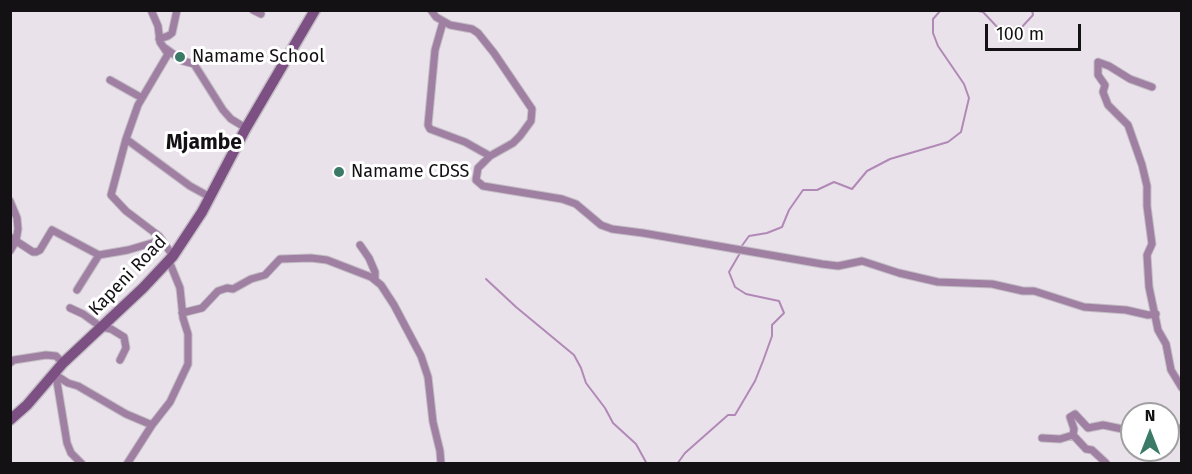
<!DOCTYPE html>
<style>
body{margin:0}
#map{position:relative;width:1192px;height:474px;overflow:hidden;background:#eae2eb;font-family:"Fira Sans",sans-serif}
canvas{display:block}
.frame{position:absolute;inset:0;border:12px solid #141114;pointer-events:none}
.north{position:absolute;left:1120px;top:402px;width:60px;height:60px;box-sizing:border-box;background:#fff;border:2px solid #a1a0a1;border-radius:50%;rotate:0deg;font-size:16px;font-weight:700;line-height:24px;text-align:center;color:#141114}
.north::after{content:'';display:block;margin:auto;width:21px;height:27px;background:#3a7a67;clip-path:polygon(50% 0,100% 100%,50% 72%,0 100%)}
.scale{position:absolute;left:985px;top:24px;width:96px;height:27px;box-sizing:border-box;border:3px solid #141114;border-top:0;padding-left:8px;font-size:18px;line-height:21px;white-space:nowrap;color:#141114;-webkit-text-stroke:4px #fff;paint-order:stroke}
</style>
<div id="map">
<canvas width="1192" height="474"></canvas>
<div class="frame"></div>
<div class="north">N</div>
<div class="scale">100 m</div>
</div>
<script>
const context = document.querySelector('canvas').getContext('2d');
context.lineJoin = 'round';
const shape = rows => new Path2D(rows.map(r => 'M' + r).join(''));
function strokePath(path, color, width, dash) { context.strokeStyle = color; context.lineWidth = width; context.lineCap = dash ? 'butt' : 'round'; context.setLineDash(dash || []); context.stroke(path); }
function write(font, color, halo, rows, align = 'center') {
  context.font = font + ' "Fira Sans",sans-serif'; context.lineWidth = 6; context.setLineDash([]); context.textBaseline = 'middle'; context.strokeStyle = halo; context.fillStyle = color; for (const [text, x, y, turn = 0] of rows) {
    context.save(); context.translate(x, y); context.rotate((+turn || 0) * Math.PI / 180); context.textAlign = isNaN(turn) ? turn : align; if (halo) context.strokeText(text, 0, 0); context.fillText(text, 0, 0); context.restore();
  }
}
strokePath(shape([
 [973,10,983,12,1000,30,1020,29,1033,15,1032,10],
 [741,247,749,236,767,233,782,227,789,210,803,190,817,190,834,182,852,189,867,171,890,159,948,142,961,132,969,98,964,84,938,46,933,33,933,19,941,10],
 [486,279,516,307,574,355,581,368,586,383,605,408,613,423,636,444,647,464],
 [677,464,685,453,728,415,735,415,755,381,763,361,772,336,772,325,784,313,779,301,746,294,735,287,729,272,740,253]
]), '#b189b6', 2);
const minor = shape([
 [151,10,158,26,160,42,168,54,138,105,126,139,111,195,126,211,159,236,173,256],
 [253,10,261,14],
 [431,10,436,17,450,25,472,29,478,33,494,53,532,109,531,121,520,136,513,143,490,156,478,168,476,180,483,186,562,199,576,204,601,225,612,229,643,233,822,264,838,266,862,261,899,273,938,282,992,284,1023,291,1034,291,1084,307,1126,310,1148,315,1156,314],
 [443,22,435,50,428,125,430,129,465,142,490,156],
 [159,39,168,36,172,33,177,10],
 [165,48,183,61,194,64,223,110,231,119,246,128],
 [110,80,142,98],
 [1152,87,1130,79,1109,66,1098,62,1098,75,1105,85,1103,92,1108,105,1128,125,1142,165,1147,186,1147,206,1152,244,1147,255,1149,287,1158,330,1166,344,1171,370,1182,388],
 [126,139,190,186,210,197],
 [10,201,17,218,18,229,16,241,10,251],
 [10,237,33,252,36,252,40,250,52,230,99,255,128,250,162,240],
 [360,245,369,258,375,272,375,280],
 [77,290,99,255],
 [70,308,83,314,101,327,111,329,124,337,126,348,120,360],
 [182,313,202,308,218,291,227,288,233,289,251,279,265,275,280,259,311,258,327,260,371,277,381,285,394,305,421,356,428,377,433,422,440,451,441,464],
 [10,363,14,360,46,355,56,356,63,363],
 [54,374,68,383,78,386,126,414,152,425],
 [56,376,67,443,71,453,82,464],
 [1168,430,1182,428],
 [1073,435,1074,429,1070,417,1075,414,1088,428,1103,425,1132,431],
 [1042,438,1060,439,1073,435,1086,449,1092,450,1106,463],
 [127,464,152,425,170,402,188,364,188,334,183,318,180,288,169,261]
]);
const secondary = shape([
 [10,420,27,405,63,363,143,288,173,256,202,212,246,128,315,10]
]);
strokePath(minor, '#c3bcc4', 9);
strokePath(secondary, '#c3bcc4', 13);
strokePath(minor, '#9f80a3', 7);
strokePath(secondary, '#7c5083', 10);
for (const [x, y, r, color] of [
 [180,57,6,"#3a7a67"],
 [339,172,6,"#3a7a67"]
]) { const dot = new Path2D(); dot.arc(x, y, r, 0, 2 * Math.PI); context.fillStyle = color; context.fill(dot); strokePath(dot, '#fff', 2); }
write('18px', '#141114', '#fff', [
 ["Namame School",192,57],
 ["Namame CDSS",351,172]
], 'left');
write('18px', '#141114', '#fff', [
 ["Kapeni Road",128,276,-46]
]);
write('bold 21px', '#141114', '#fff', [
 ["Mjambe",204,143]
]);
</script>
